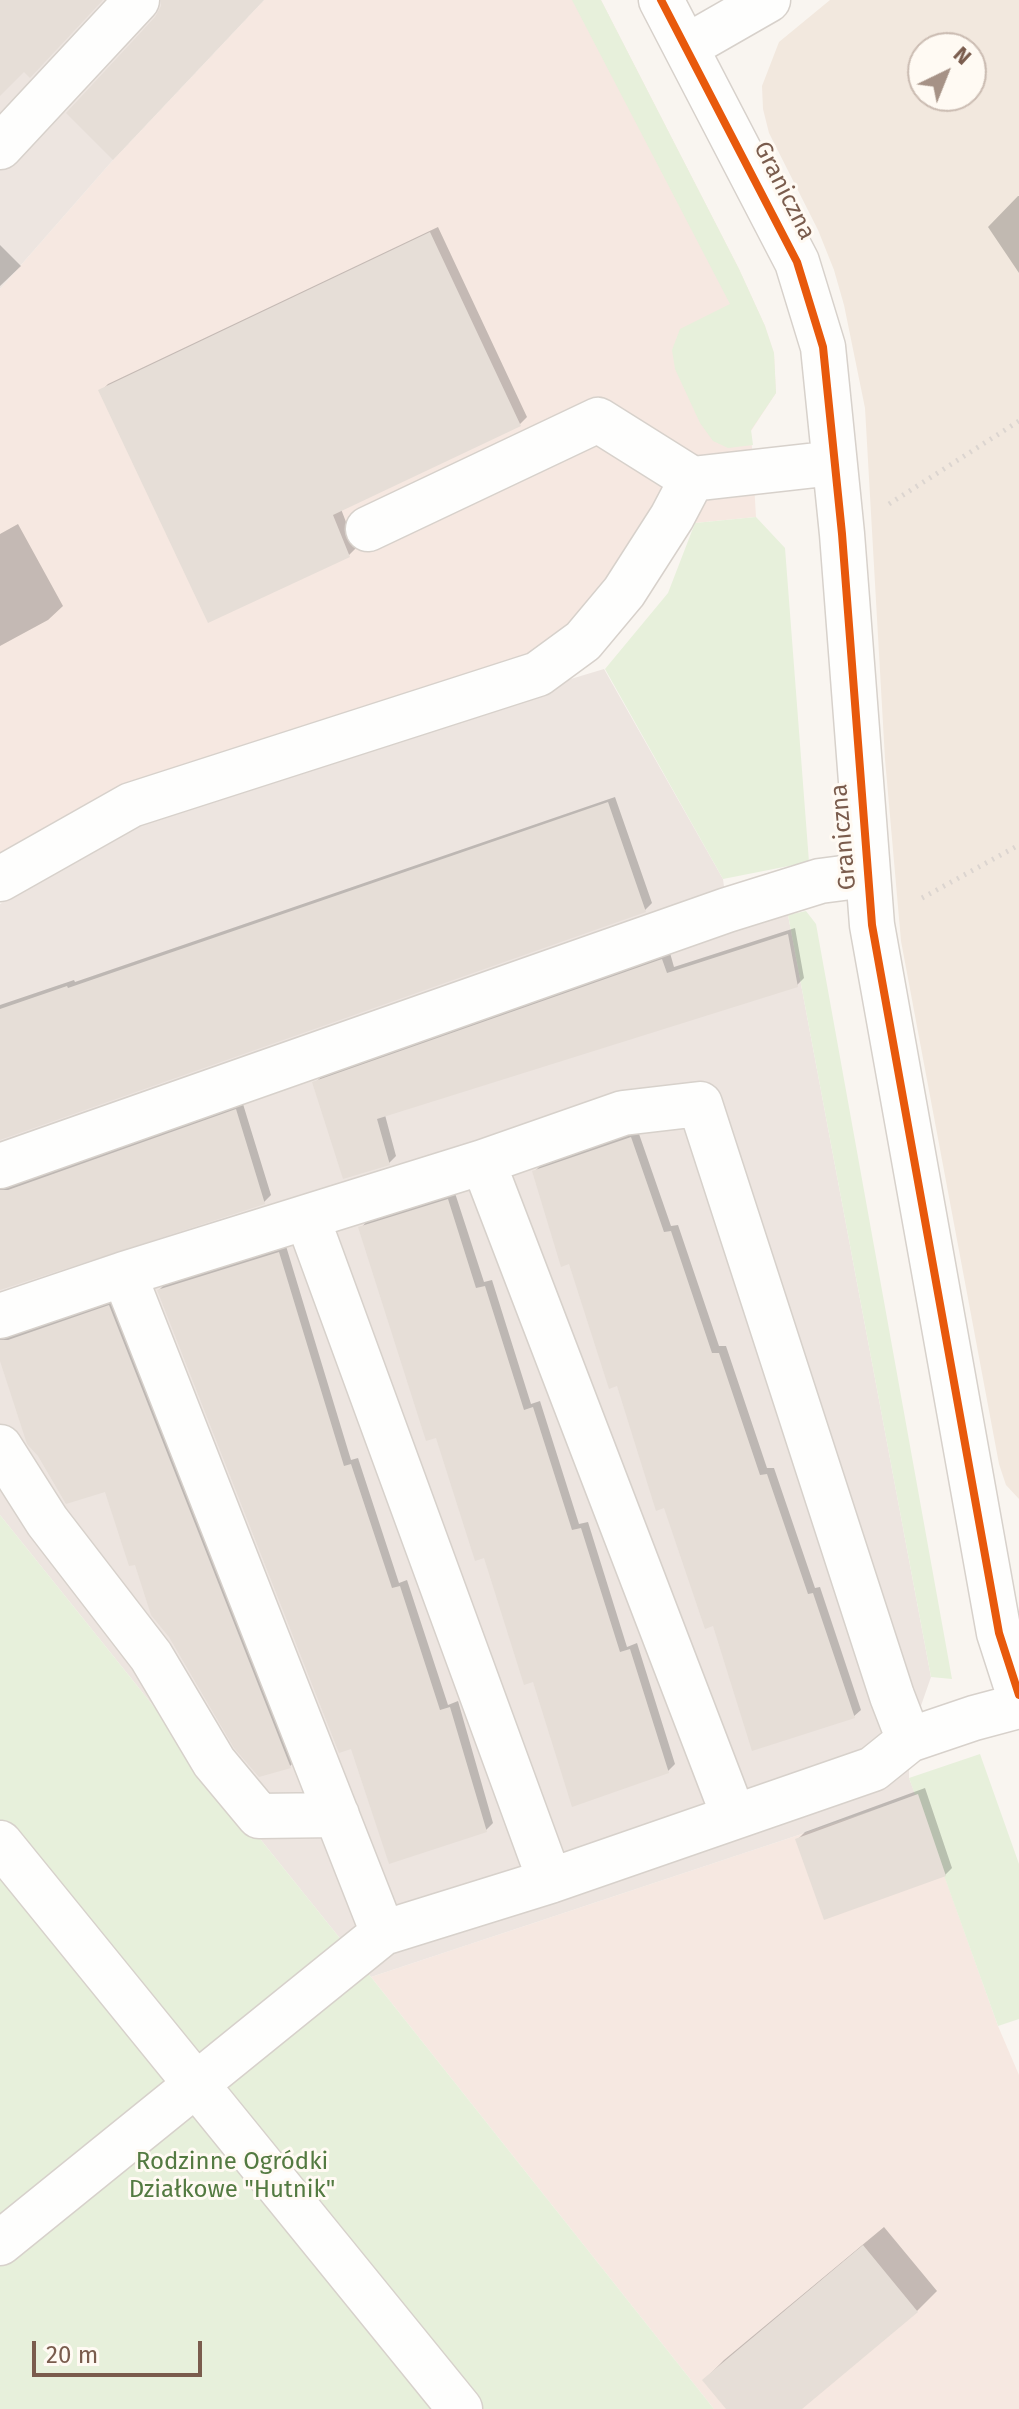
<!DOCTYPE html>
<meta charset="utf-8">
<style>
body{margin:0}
#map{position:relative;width:1019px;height:2409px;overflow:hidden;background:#f9f5f0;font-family:"Fira Sans",sans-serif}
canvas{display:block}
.north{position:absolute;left:907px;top:32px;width:80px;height:80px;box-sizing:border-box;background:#fffaf3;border:2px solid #cabbb1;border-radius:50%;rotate:43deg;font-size:22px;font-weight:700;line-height:32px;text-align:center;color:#7a5c4d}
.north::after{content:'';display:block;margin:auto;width:28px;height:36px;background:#a69286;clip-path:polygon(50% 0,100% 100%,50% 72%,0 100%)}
.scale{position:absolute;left:32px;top:2341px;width:170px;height:36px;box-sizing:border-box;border:4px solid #7a5c4d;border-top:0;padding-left:10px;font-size:24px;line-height:28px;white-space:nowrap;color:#7a5c4d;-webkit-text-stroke:6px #fffaf3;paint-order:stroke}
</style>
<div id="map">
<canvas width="1019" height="2409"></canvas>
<div class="north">N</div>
<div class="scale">20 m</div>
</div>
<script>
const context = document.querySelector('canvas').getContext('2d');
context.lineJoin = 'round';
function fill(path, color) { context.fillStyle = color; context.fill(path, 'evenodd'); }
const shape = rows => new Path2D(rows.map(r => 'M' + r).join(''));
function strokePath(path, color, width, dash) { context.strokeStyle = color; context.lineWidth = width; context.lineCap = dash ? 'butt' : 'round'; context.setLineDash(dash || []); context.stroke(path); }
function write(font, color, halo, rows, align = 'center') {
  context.font = font + ' "Fira Sans",sans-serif'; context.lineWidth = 6; context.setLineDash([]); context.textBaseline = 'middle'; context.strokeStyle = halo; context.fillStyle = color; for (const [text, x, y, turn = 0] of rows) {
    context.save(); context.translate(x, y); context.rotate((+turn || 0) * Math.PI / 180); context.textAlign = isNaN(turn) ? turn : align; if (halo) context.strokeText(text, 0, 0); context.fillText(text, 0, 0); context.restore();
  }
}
fill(shape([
 [830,0,1019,0,1019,1499,1006,1485,999,1464,901,941,885,759,865,408,844,305,834,270,818,230,769,133,763,109,762,86,779,42],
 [971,48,971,96,923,96,923,48]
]), '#f2e8de');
fill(shape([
 [264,0,601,0,739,269,765,326,774,353,776,393,751,431,756,517,695,523,655,523,584,614,534,660,0,862,0,289,113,160],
 [916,1796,998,2026,1019,2075,1019,2409,714,2409,371,1977]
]), '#f6e8e1');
fill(shape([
 [7,0,264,0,113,160,0,289,0,7],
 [604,669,723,879,727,910,788,915,931,1677,909,1740,909,1778,916,1796,371,1977,0,1515,0,904,169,800]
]), '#ede5e0');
fill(shape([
 [572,0,601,0,739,269,765,326,774,353,776,393,751,430,753,445,728,448,713,441,700,423,675,369,672,350,680,329,730,304],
 [756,517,785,548,809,862,723,879,605,669,668,593,695,523],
 [806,911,816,924,952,1679,931,1677,788,915],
 [0,1515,371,1977,714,2409,0,2409],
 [980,1754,1019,1864,1019,2019,998,2026,909,1778]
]), '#e7f0db');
fill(shape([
 [1018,196,1019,196,1019,273,988,227],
 [438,227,527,417,520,424,341,509,356,548,349,555,101,391,108,384],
 [0,245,21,266,0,286],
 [18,524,63,606,48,620,0,646,0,534],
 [615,797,652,903,645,910,0,1137,0,1005,74,980,75,982],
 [795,928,804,978,797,985,385,1115,396,1156,389,1163,315,1083,322,1076,670,953,674,967],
 [243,1104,271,1195,264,1202,0,1287,0,1182],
 [638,1131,671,1226,678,1225,719,1346,726,1346,767,1468,774,1468,815,1588,820,1587,861,1710,853,1717,714,1624,534,1172,541,1165],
 [455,1193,484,1282,492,1280,531,1404,540,1401,579,1524,588,1522,627,1647,637,1643,675,1764,668,1771,535,1679,437,1435,361,1228,368,1220],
 [286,1246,351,1460,358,1458,399,1583,407,1580,448,1705,458,1701,493,1823,486,1830,352,1747,159,1290,166,1283],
 [117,1299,297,1759,290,1766,136,1563,106,1489,0,1354,0,1335],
 [925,1788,952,1868,945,1875,797,1840,805,1832],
 [884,2227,937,2291,917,2311,799,2409,728,2409,704,2380,724,2360]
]), '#0003');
fill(shape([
 [0,0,103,0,30,78,24,72,0,96],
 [161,0,264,0,113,160,66,113,155,17,161,6],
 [430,232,521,426,333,515,350,557,208,623,98,390],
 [608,802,646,912,0,1140,0,1009,67,986,68,988],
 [788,934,798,987,377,1119,390,1165,343,1179,312,1082,662,959,667,973],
 [236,1109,265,1204,0,1290,0,1190,8,1190],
 [631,1137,664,1232,671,1231,712,1353,719,1353,760,1475,767,1474,808,1594,813,1593,855,1718,752,1751,713,1626,705,1629,664,1508,656,1511,617,1386,609,1389,569,1264,561,1267,532,1171],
 [448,1199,476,1288,485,1286,524,1410,533,1407,572,1530,581,1528,620,1652,630,1649,669,1773,572,1807,533,1682,524,1685,484,1558,475,1561,436,1438,426,1441,358,1227],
 [279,1252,344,1466,351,1464,392,1588,400,1586,440,1710,450,1707,487,1832,389,1864,351,1749,339,1753,157,1290],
 [109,1305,291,1768,259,1777,234,1748,169,1637,151,1615,135,1565,129,1566,105,1492,66,1504,38,1456,27,1444,0,1361,0,1340,8,1340],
 [918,1794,946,1876,824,1920,795,1839],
 [863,2245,918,2312,802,2409,726,2409,702,2380]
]), '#e6ded7');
const minor = shape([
 [661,0,797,262,823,347,842,534,872,925,999,1633,1019,1695],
 [686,47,768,0],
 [0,147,137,0],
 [368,529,598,420,692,479,834,463],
 [0,879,131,805,538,674,583,641,624,592,672,517,692,479],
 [483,1162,734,1817],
 [0,1166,727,910,820,881,866,875],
 [307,1217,550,1881],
 [124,1274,383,1933,550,1881,873,1769,909,1740,974,1718,1019,1706],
 [0,1316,124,1274,483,1162,623,1113,700,1104,892,1696,909,1740],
 [0,1447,47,1521,151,1656,214,1762,259,1816,337,1815],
 [0,1843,460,2409],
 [0,2243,383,1933]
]);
strokePath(minor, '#d7d1cb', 47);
strokePath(shape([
 [889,504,1019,421],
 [922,898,1019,845]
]), '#dcd5d0', 5, [2, 6]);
strokePath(minor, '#fefefd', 44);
strokePath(shape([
 [661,0,797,262,823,347,842,534,872,925,999,1633,1019,1695]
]), '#e8590c', 8);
write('24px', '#7a5c4d', '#fffaf3', [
 ["Graniczna",784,191,63],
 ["Graniczna",844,837,-95]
]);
write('24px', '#537a41', '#fffaf3', [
 ["Rodzinne Ogródki",232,2162],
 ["Działkowe \"Hutnik\"",232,2190]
]);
</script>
